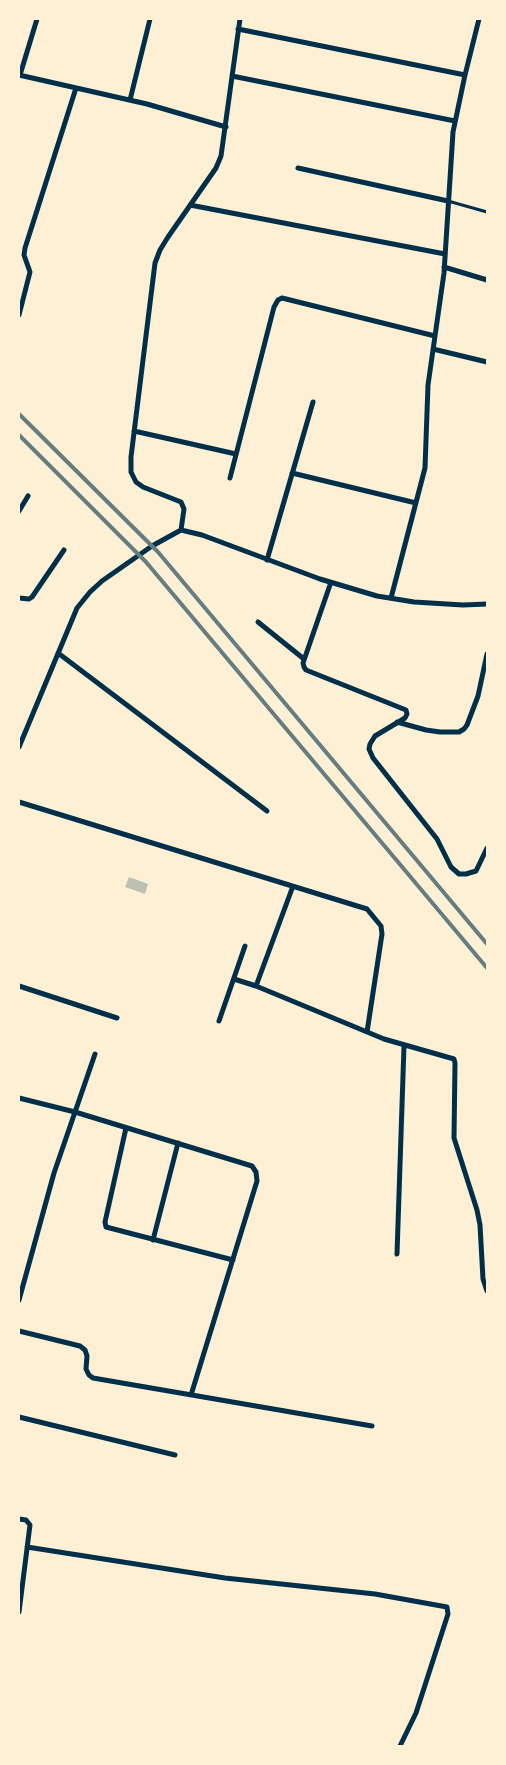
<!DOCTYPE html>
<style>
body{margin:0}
#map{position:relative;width:506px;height:1765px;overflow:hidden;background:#fdf0d5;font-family:"Asap Condensed",sans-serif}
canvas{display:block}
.frame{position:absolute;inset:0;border:20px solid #fdf0d5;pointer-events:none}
</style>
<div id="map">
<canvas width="506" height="1765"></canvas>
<div class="frame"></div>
</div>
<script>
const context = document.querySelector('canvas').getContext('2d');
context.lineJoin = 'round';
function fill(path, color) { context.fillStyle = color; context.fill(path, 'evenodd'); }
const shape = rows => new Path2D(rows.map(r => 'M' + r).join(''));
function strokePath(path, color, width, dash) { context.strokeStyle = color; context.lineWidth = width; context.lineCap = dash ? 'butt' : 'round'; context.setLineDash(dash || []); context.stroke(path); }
fill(shape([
 [129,877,148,884,145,894,125,887]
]), '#bec0b2');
strokePath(shape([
 [448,201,487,212]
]), '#003049', 3);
strokePath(shape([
 [238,29,465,75],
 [19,75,147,104,226,127],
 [20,75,37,19],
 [232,76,455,121],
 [130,100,150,19],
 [298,168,448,201],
 [190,205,445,254],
 [444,267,487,280],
 [19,315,30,272,24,255,25,248,76,88],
 [433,349,487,362],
 [134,431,236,454],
 [292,473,416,503],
 [230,478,274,307,278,300,282,298,435,336],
 [19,511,28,496],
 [181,530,184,509,181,502,143,487,136,482,131,472,131,457,155,263,160,250,168,237,216,168,221,156,240,19],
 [267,560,313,402],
 [331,582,303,663,304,667,306,670,406,710,407,714,405,718,375,736,370,744,369,749,373,758,437,839,451,867,459,874,466,874,476,871,487,848],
 [19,598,29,599,32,597,64,550],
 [391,598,425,468,428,385,444,273,453,132,465,75,479,19],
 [258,622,304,659],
 [58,653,267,811],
 [397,722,426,730,440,732,459,732,464,729,467,725,478,696,487,654],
 [19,747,77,608,90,592,102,581,152,546,181,530,202,535,320,579,377,596,414,602,463,605,487,604],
 [19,802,367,909,381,926,382,934,367,1032],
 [234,979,256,986,384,1039,454,1059,455,1063,454,1138,477,1210,480,1225,483,1279,487,1291],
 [19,986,117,1018],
 [256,986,293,886],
 [219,1021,245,946],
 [19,1098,75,1112,252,1166,256,1172,257,1181,191,1395],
 [126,1128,105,1222,106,1227,233,1260],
 [153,1240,178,1143],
 [397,1254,404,1046],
 [19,1300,54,1173,95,1054],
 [19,1331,80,1346,85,1350,87,1356,86,1369,89,1375,93,1378,372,1426],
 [19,1417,175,1455],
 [19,1519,26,1520,30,1525,19,1612],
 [27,1547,225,1578,375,1594,447,1607,448,1614,416,1713,400,1746]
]), '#003049', 5);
strokePath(shape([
 [19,414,158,552,487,944],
 [19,435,146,562,487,968]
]), '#657d81', 4);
</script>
